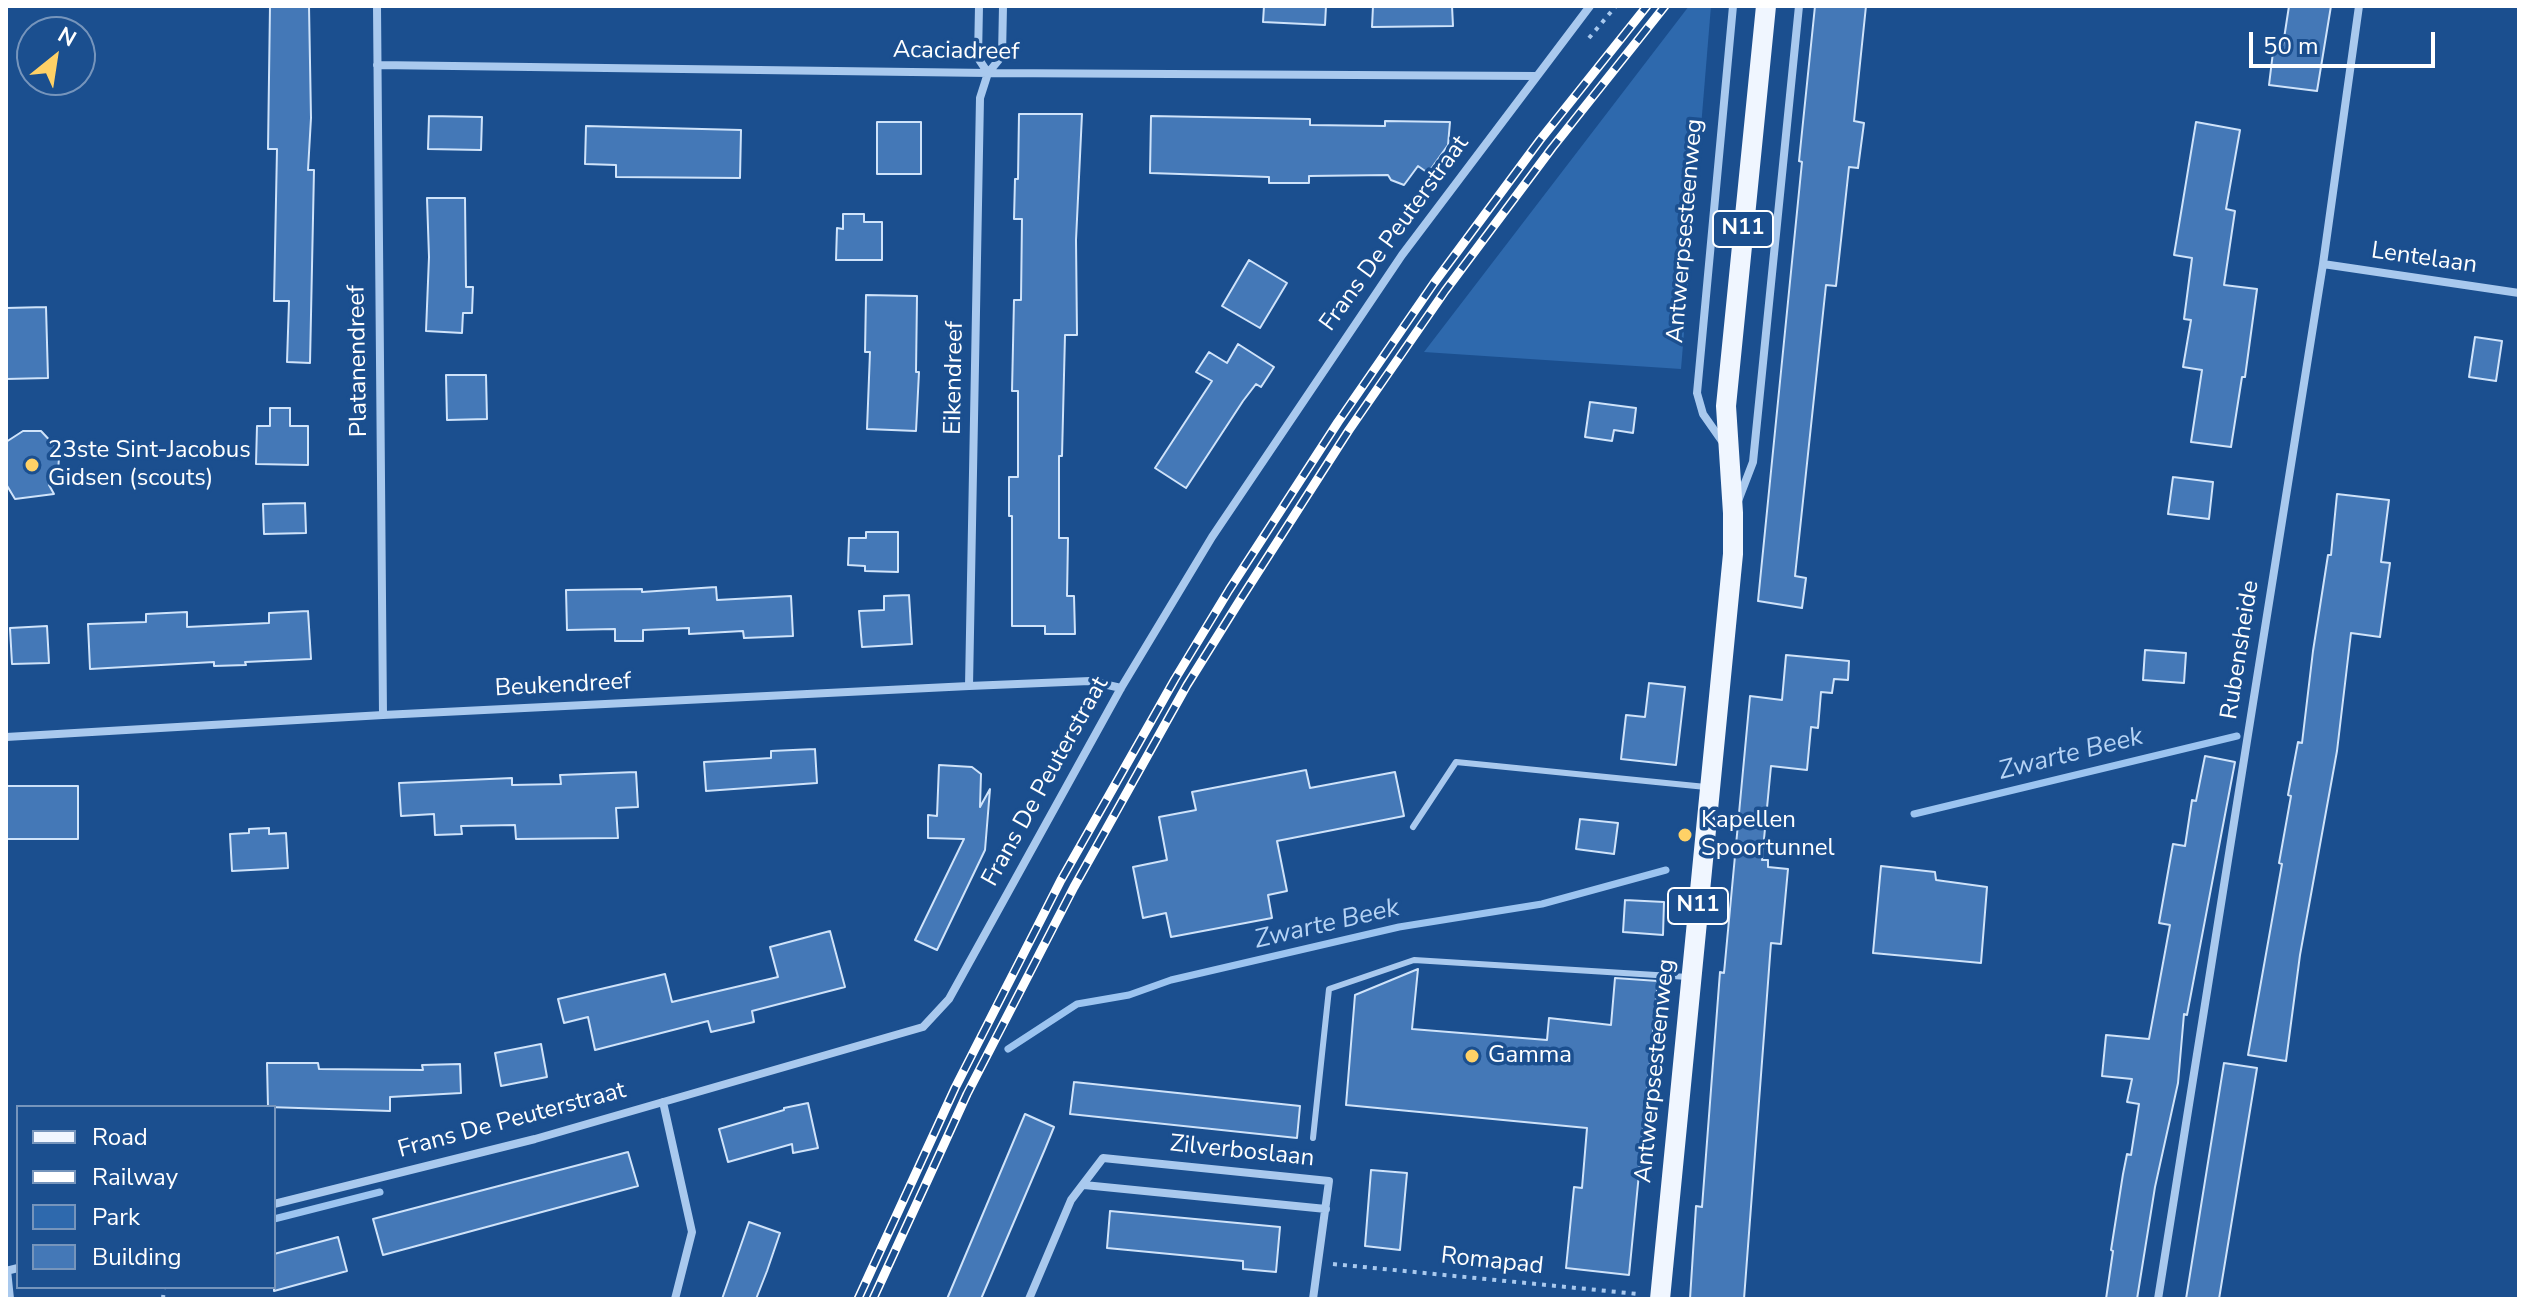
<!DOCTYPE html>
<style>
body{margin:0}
#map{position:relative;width:2525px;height:1305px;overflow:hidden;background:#1b4f8f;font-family:"Nunito Sans",sans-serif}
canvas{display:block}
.frame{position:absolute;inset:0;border:8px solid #fff;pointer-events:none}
.legend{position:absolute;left:16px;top:1105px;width:260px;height:184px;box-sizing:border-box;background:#1b4f8f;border:2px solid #7695bc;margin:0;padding:10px 14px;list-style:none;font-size:24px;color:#fff}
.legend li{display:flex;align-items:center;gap:16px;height:40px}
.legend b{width:40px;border:2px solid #7695bc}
.north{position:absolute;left:16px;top:16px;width:80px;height:80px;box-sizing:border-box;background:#1b4f8f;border:2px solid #7695bc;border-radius:50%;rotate:30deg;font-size:22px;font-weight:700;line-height:32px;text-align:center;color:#fff}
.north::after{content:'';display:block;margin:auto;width:28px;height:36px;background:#ffd166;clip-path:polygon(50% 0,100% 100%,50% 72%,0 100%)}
.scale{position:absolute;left:2249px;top:32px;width:186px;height:36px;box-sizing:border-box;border:4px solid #fff;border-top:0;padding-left:10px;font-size:24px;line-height:28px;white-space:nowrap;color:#fff;-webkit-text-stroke:6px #1b4f8f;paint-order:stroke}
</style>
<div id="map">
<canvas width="2525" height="1305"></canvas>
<div class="frame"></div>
<ul class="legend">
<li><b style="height:10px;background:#f0f6ff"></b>Road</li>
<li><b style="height:10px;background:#fff"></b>Railway</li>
<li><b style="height:22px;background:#2e69ad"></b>Park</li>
<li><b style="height:22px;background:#4478b7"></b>Building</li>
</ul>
<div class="north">N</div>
<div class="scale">50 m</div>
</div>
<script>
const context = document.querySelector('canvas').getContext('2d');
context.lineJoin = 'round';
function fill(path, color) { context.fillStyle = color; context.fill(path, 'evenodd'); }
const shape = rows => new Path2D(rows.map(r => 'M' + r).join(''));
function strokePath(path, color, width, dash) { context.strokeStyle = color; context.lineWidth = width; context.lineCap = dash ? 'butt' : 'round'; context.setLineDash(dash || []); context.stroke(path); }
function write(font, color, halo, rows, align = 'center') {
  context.font = font + ' "Nunito Sans",sans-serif'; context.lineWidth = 7; context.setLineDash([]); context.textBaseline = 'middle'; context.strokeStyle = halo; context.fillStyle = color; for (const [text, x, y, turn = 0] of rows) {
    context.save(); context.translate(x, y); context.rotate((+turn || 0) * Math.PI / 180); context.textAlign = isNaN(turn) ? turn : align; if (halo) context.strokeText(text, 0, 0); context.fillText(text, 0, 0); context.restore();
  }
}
fill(shape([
 [1689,6,1711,6,1681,369,1424,352]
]), '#2e69ad');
strokePath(shape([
 [1914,814,2237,736],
 [1008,1049,1077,1004,1129,995,1171,980,1399,927,1542,904,1666,870],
 [274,1219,380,1192]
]), '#9cc4f0', 7);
const building = shape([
 [270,6,309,6,311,118,308,170,314,170,310,363,287,362,289,301,274,301,277,149,268,149,270,6],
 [1264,6,1326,6,1325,25,1263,22,1264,6],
 [1373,6,1452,6,1453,26,1372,27,1373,6],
 [1815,6,1866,6,1854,121,1864,123,1858,168,1849,167,1836,286,1826,285,1795,576,1806,578,1802,608,1758,601,1802,162,1799,161,1815,6],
 [2289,6,2331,6,2317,91,2269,85,2274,44,2283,45,2289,6],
 [1019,114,1082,114,1076,240,1077,335,1065,335,1062,456,1059,456,1059,538,1068,538,1067,596,1074,596,1075,634,1045,634,1045,626,1012,626,1012,516,1009,516,1009,477,1018,477,1018,391,1012,391,1014,300,1021,300,1022,219,1014,219,1015,179,1018,179,1019,114],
 [429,116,482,117,481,150,428,149,429,116],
 [1151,116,1310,119,1310,125,1385,126,1385,121,1450,122,1448,145,1428,173,1418,166,1404,185,1391,180,1388,175,1309,176,1309,183,1269,183,1269,177,1150,173,1151,116],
 [877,122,921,122,921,174,877,174,877,122],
 [2196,122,2240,130,2226,209,2235,211,2224,285,2257,289,2245,377,2242,377,2231,447,2191,442,2202,370,2183,367,2191,320,2184,319,2192,258,2174,255,2196,122],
 [586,126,741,130,740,178,616,177,616,165,585,164,586,126],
 [427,198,465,198,466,287,473,287,472,313,463,313,462,333,426,331,429,257,427,198],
 [843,214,864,214,864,222,882,222,882,260,836,260,837,228,843,229,843,214],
 [1249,260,1287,283,1260,328,1222,306,1249,260],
 [866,295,917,296,916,372,919,372,916,431,867,429,870,352,865,352,866,295],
 [46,307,48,378,6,379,6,308,46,307],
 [2475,337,2502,341,2496,381,2469,377,2475,337],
 [1238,344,1274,367,1261,387,1256,384,1243,401,1186,488,1155,468,1212,381,1196,372,1209,352,1227,363,1238,344],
 [446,375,486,375,487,419,447,420,446,375],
 [1590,402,1636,408,1633,433,1614,430,1612,441,1585,437,1590,402],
 [270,408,290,408,290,426,308,426,308,465,256,464,257,426,270,426,270,408],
 [23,431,41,431,55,446,59,458,58,471,49,485,54,494,15,499,6,484,6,442,23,431],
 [2173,477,2213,482,2209,519,2168,514,2173,477],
 [2337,494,2389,500,2381,562,2390,563,2380,637,2351,633,2337,751,2300,955,2286,1061,2248,1055,2282,864,2279,863,2291,796,2288,795,2298,742,2302,743,2313,651,2328,555,2331,555,2337,494],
 [305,503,306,533,264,534,263,504,305,503],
 [866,532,898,532,898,572,865,571,865,566,848,565,849,538,866,538,866,532],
 [716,587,717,600,791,596,793,636,744,638,743,631,689,634,689,628,643,630,643,641,615,641,615,629,567,630,566,590,642,589,642,592,716,587],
 [909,595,912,644,862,647,859,611,884,610,884,596,909,595],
 [308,611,311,659,245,662,246,665,214,666,214,662,90,669,88,624,146,622,146,614,187,612,187,627,269,623,269,613,308,611],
 [47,626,49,663,12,664,10,628,47,626],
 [2145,650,2186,653,2184,683,2143,680,2145,650],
 [1786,655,1849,661,1848,680,1834,679,1832,693,1821,692,1818,728,1811,727,1807,770,1771,766,1762,860,1768,860,1768,867,1788,869,1781,944,1771,943,1744,1299,1690,1299,1696,1206,1702,1207,1720,972,1724,973,1750,696,1782,700,1786,655],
 [1649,683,1685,687,1676,765,1621,759,1626,715,1645,717,1649,683],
 [815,749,817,783,706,791,704,762,771,758,771,751,815,749],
 [2205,756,2235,762,2187,1015,2184,1014,2178,1083,2155,1187,2137,1299,2106,1299,2113,1251,2111,1250,2123,1174,2127,1154,2131,1155,2139,1104,2127,1102,2132,1079,2102,1076,2106,1035,2149,1039,2170,925,2159,923,2173,844,2185,846,2192,800,2196,801,2205,756],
 [939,765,972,767,981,774,980,807,990,789,985,850,937,950,915,940,964,839,928,838,928,815,937,816,939,765],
 [1306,770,1310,788,1395,772,1404,816,1277,841,1287,891,1268,895,1272,918,1171,937,1166,913,1143,918,1133,867,1167,860,1159,817,1196,810,1192,792,1306,770],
 [636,772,638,807,616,808,618,838,516,839,515,825,461,826,462,834,435,835,434,814,401,816,399,783,512,778,512,785,561,784,560,775,636,772],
 [6,786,78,786,78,839,6,839,6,786],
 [1580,819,1618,823,1614,854,1576,849,1580,819],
 [269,828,269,834,286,833,288,868,232,871,230,834,249,833,249,829,269,828],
 [1881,866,1935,872,1936,880,1987,887,1981,963,1873,953,1881,866],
 [1625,900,1664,902,1663,935,1623,932,1625,900],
 [830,931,845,987,752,1011,754,1022,711,1032,708,1021,595,1050,588,1017,564,1023,558,999,665,974,672,1002,778,977,770,947,830,931],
 [1418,969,1412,1029,1547,1040,1549,1018,1611,1025,1615,978,1658,981,1629,1275,1566,1268,1574,1187,1582,1188,1587,1128,1346,1105,1355,995,1418,969],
 [541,1044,547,1077,501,1086,495,1053,541,1044],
 [267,1063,318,1063,319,1069,423,1070,422,1065,460,1064,461,1093,390,1097,390,1111,268,1107,267,1063],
 [2224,1063,2257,1068,2219,1299,2186,1299,2224,1063],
 [1074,1082,1300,1106,1297,1138,1070,1114,1074,1082],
 [808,1103,818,1148,793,1153,792,1144,728,1162,719,1129,784,1110,784,1108,808,1103],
 [1025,1114,1054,1127,1045,1149,981,1299,947,1299,1025,1114],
 [628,1152,638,1186,383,1255,373,1219,628,1152],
 [1371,1170,1407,1173,1400,1250,1365,1246,1371,1170],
 [1110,1211,1280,1227,1276,1272,1243,1269,1243,1261,1107,1248,1110,1211],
 [749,1222,780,1233,767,1271,756,1299,722,1299,749,1222],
 [338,1237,347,1271,274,1291,274,1254,338,1237]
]);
fill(building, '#4478b7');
strokePath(building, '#cfe3fa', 2);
strokePath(shape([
 [1589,38,1616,6],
 [1333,1264,1638,1294],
 [163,1299,164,1287]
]), '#a9c9ee', 4, [4, 6]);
strokePath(shape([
 [1413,827,1456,762,1706,787],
 [1313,1138,1329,989,1414,960,1688,977]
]), '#a9c9ee', 6);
strokePath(shape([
 [377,6,383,715],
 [979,6,978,58,988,73],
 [377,65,988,73,1536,76],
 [2323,264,2519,293],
 [1724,444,1703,414,1697,393,1733,6],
 [1738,501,1753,462,1799,6],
 [969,686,980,98,988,73,1002,56,1003,6],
 [6,737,383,715,969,686,1090,681,1121,688],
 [663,1102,692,1232,675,1299],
 [1084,1185,1326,1209],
 [274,1204,535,1139,923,1027,949,999,1121,688,1212,537,1402,255,1590,6],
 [7,1270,10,1299],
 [6,1271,18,1268],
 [1029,1299,1071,1200,1103,1158,1329,1181,1313,1299],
 [2158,1299,2323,264,2359,6]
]), '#a9c9ee', 8);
strokePath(shape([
 [1660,1299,1733,554,1733,513,1726,406,1766,6]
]), '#f0f6ff', 20);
const rail = shape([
 [858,1299,955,1088,1061,880,1175,679,1229,590,1338,422,1434,283,1540,140,1647,6],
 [873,1299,967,1094,1074,887,1187,685,1242,597,1349,430,1445,291,1552,148,1665,6]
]);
strokePath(rail, '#fff', 9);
strokePath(rail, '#1b4f8f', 6, [18]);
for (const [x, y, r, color] of [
 [32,465,8,"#ffd166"],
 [1685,835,8,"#ffd166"],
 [1472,1056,8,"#ffd166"]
]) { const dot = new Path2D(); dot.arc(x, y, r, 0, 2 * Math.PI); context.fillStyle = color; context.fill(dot); strokePath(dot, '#1b4f8f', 3); }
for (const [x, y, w] of [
 [1743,229,60],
 [1698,906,60]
]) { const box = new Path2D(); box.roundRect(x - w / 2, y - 18, w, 36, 6); context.fillStyle = '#1b4f8f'; context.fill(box); strokePath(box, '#fff', 2); }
write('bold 22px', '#fff', null, [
 ["N11",1743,229],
 ["N11",1698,906]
]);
write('24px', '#fff', '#1b4f8f', [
 ["Acaciadreef",956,52,1],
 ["Antwerpsesteenweg",1686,231,-85],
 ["Frans De Peuterstraat",1395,234,-54],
 ["Lentelaan",2424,259,8],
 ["Platanendreef",359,361,-91],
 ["Eikendreef",955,378,-89],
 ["Rubensheide",2241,650,-81],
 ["Beukendreef",563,686,-3],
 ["Frans De Peuterstraat",1046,782,-61],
 ["Antwerpsesteenweg",1656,1071,-84],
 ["Frans De Peuterstraat",512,1121,-15],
 ["Zilverboslaan",1242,1152,6],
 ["Romapad",1492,1262,6]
]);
write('24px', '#fff', '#1b4f8f', [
 ["23ste Sint-Jacobus",48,451],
 ["Gidsen (scouts)",48,479],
 ["Kapellen",1701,821],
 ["Spoortunnel",1701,849],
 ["Gamma",1488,1056]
], 'left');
write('italic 26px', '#b5d3f5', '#1b4f8f', [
 ["Zwarte Beek",2071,755,-14],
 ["Zwarte Beek",1327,925,-13]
]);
</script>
